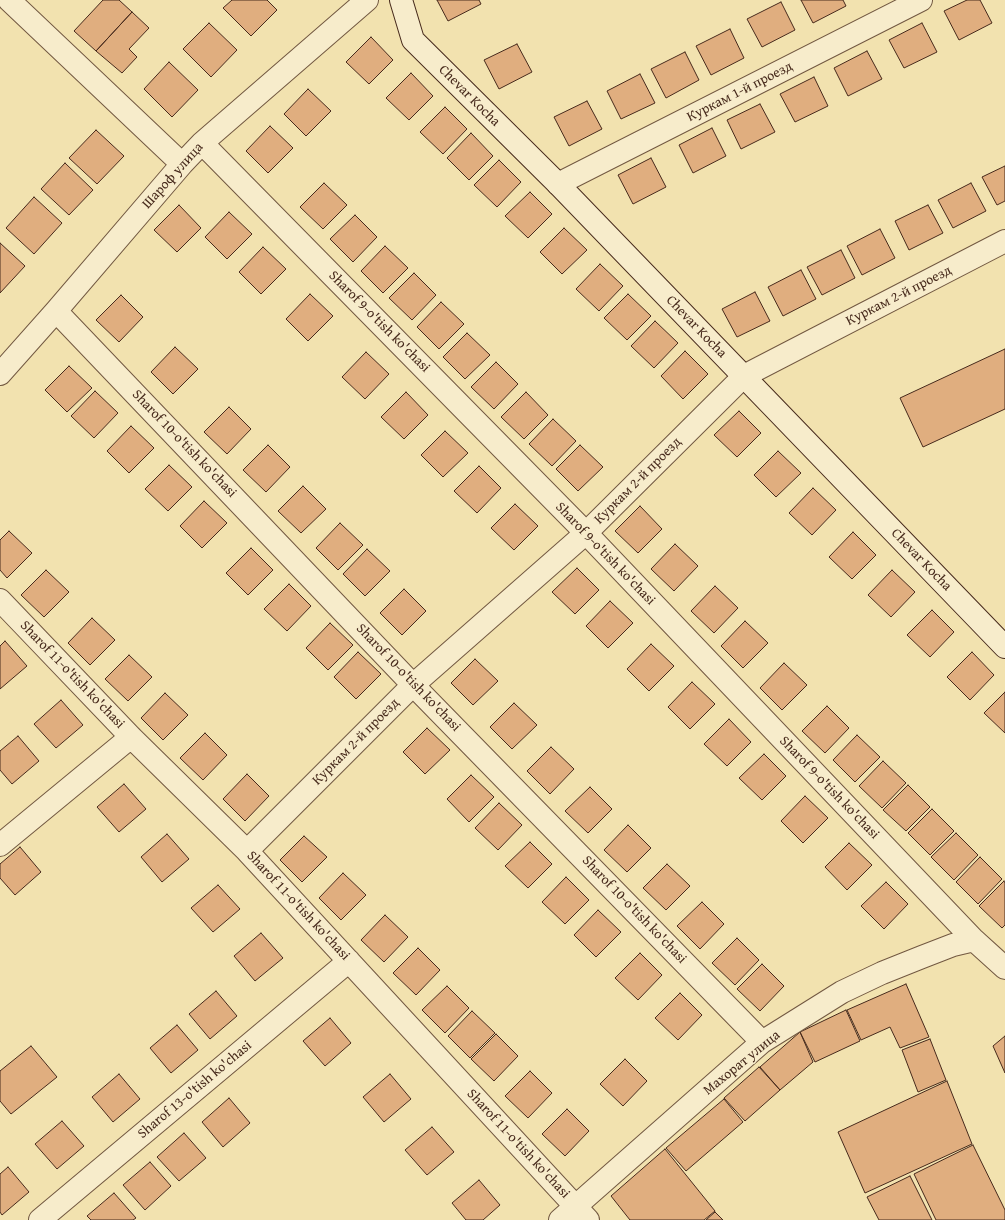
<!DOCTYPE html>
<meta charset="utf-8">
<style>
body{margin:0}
canvas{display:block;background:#f2e2af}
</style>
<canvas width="1005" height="1220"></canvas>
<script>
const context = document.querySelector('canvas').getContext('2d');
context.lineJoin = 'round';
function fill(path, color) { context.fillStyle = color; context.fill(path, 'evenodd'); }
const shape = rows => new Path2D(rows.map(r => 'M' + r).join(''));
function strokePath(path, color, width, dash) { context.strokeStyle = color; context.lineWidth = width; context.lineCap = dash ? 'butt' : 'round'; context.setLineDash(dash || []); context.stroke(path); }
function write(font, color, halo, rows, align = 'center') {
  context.font = font + ' "Gentium Book Plus",serif'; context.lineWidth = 3; context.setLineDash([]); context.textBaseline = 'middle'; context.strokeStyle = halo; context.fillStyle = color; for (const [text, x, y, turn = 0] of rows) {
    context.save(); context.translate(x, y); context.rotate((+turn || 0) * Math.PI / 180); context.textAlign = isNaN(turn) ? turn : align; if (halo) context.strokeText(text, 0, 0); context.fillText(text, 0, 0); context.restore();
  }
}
const building = shape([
 [103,0,119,0,132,12,96,51,74,31,103,0],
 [232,0,267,0,277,10,251,36,223,8,232,0],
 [437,0,479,0,481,4,448,21,437,0],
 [801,0,843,0,846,6,813,23,801,0],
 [967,0,980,0,992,23,959,40,944,11,967,0],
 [781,2,795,30,762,47,747,19,781,2],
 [132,12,149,28,129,49,137,57,122,73,96,51,132,12],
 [209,23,237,50,211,77,183,49,209,23],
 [922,23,937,52,904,68,889,40,922,23],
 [730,29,744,58,711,75,696,46,730,29],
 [371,37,393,60,369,84,346,62,371,37],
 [517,44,532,72,499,89,484,60,517,44],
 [867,51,882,79,848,96,834,68,867,51],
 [685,52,699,80,666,98,651,69,685,52],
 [169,62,198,90,172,117,144,89,169,62],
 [411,73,433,96,409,120,386,98,411,73],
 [640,74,655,103,621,119,607,91,640,74],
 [814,77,828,106,795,122,780,94,814,77],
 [308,89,331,111,306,136,284,114,308,89],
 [587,101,602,129,569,146,554,117,587,101],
 [760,104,775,132,741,149,727,120,760,104],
 [445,107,467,129,443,154,420,132,445,107],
 [270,126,293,148,268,173,246,151,270,126],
 [712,128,726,156,693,173,679,145,712,128],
 [96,130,124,156,97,184,69,158,96,130],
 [471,133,493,156,469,180,447,158,471,133],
 [651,158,666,187,633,204,618,175,651,158],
 [499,160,521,182,497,207,474,185,499,160],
 [65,163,93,190,69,215,41,189,65,163],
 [1005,166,1005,201,997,205,982,177,1005,166],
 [324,183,347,205,323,229,300,207,324,183],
 [971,183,986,211,953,228,938,200,971,183],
 [530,192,552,214,528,238,505,216,530,192],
 [34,197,62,223,34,254,6,228,34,197],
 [179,205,201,228,177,252,154,230,179,205],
 [928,205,943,233,909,250,895,221,928,205],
 [229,212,252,234,227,259,205,237,229,212],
 [355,215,377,237,353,262,330,239,355,215],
 [564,228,587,250,562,274,540,252,564,228],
 [880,229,895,258,862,275,847,246,880,229],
 [0,243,25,266,0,293,0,243],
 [385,246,408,268,383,293,361,271,385,246],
 [263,247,286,269,261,294,239,272,263,247],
 [841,250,855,278,822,295,807,267,841,250],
 [600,264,623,286,599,311,576,289,600,264],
 [801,270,816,299,783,316,768,287,801,270],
 [414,273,436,295,412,320,389,298,414,273],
 [755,292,770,321,737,337,722,309,755,292],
 [310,294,333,316,308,341,286,319,310,294],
 [628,294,651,316,627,340,604,318,628,294],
 [121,295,143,317,119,342,96,320,121,295],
 [441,302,464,324,439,349,417,327,441,302],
 [655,321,678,343,654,368,631,346,655,321],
 [467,333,490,355,465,379,443,357,467,333],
 [175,347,198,369,173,394,151,372,175,347],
 [1005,349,1005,409,923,447,900,398,1005,349],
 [685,351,708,374,683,399,661,376,685,351],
 [366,352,389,374,365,399,342,377,366,352],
 [496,362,518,384,494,409,471,387,496,362],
 [69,366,92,388,67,412,45,390,69,366],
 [95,391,118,413,94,438,71,416,95,391],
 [406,392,428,415,404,439,381,417,406,392],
 [526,392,548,415,524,439,501,417,526,392],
 [229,407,251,429,227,454,204,432,229,407],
 [739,411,761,433,737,457,714,435,739,411],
 [553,419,576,441,552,466,529,444,553,419],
 [131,426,154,448,129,473,107,451,131,426],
 [445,431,468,453,443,477,421,455,445,431],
 [268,445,290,467,266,492,243,470,268,445],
 [580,445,603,467,578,491,556,469,580,445],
 [778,451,801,473,776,497,754,475,778,451],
 [169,465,192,487,168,511,145,489,169,465],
 [479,466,501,488,477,513,454,491,479,466],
 [303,486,326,509,301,533,278,511,303,486],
 [813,488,836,510,812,535,789,513,813,488],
 [204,501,227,523,202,548,180,526,204,501],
 [515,504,538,526,514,550,491,528,515,504],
 [640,506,662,529,638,553,615,531,640,506],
 [340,523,363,545,338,570,316,548,340,523],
 [9,531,32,553,7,578,0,570,0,540,9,531],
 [853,532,876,555,852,579,829,557,853,532],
 [675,544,698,566,674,591,651,569,675,544],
 [251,548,273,570,248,595,226,573,251,548],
 [367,549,390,571,365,596,343,574,367,549],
 [577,568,599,590,575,614,552,592,577,568],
 [46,570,69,592,44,617,21,595,46,570],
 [892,570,915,592,891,617,868,595,892,570],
 [289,584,311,606,287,631,264,609,289,584],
 [715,586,738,608,714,633,691,611,715,586],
 [404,589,426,611,402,635,380,613,404,589],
 [610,601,633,623,608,648,586,626,610,601],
 [932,610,954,632,930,657,907,635,932,610],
 [92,618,115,640,90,665,68,643,92,618],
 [745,621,768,643,743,668,721,646,745,621],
 [330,623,353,645,328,670,306,648,330,623],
 [5,641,27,666,0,689,0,646,5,641],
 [651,644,674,666,649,691,627,669,651,644],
 [358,652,381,674,356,699,334,677,358,652],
 [972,652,994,675,970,700,947,677,972,652],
 [129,655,152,677,128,701,105,679,129,655],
 [475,659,498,681,473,705,451,683,475,659],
 [784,663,807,685,782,710,760,688,784,663],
 [692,682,715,704,690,729,668,707,692,682],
 [1005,692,1005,733,984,713,1005,692],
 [165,693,188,715,163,740,141,718,165,693],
 [61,700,83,725,56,748,34,724,61,700],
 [514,703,537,725,512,749,490,727,514,703],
 [827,706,849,728,825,753,802,731,827,706],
 [729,719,751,742,727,766,704,744,729,719],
 [427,728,450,750,425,774,403,752,427,728],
 [205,733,227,755,203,780,180,758,205,733],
 [857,735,880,757,855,782,833,760,857,735],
 [18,736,39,761,12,784,0,770,0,751,18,736],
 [551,747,574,769,550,794,527,771,551,747],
 [764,754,786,776,762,800,739,778,764,754],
 [883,761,906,783,882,808,859,786,883,761],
 [247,774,269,796,245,821,223,799,247,774],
 [471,775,494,797,469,822,447,799,471,775],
 [124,784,146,809,119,832,97,807,124,784],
 [908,785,930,807,906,831,883,810,908,785],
 [590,787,612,809,588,833,565,811,590,787],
 [805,796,828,818,803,843,781,821,805,796],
 [499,803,522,825,498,850,475,828,499,803],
 [932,809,954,831,930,855,908,833,932,809],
 [628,825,651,848,627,872,604,850,628,825],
 [956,833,978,855,954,880,931,857,956,833],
 [167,834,189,859,162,882,141,857,167,834],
 [304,836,327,857,302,882,280,860,304,836],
 [530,842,552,864,528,888,505,866,530,842],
 [849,843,872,865,847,890,825,867,849,843],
 [20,847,41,872,15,895,0,878,0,864,20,847],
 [980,857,1002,879,978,904,956,882,980,857],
 [667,864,690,886,666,910,643,888,667,864],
 [343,873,366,895,341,920,319,898,343,873],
 [566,877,589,900,565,924,542,902,566,877],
 [1004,881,1005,883,1005,925,1002,928,979,906,1004,881],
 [886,882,908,904,884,929,861,906,886,882],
 [218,885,240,909,213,932,191,908,218,885],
 [702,902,724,924,700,949,677,926,702,902],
 [598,910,621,932,596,957,574,935,598,910],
 [385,915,408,937,384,962,361,940,385,915],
 [261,933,283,958,255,981,234,956,261,933],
 [737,938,759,960,735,985,712,963,737,938],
 [418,948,440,970,416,995,393,973,418,948],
 [640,953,662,975,638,1000,615,978,640,953],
 [762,964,784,986,760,1011,737,989,762,964],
 [906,984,929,1037,900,1048,890,1027,861,1040,847,1010,906,984],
 [447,986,469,1008,445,1033,422,1010,447,986],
 [216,991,237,1016,210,1039,189,1014,216,991],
 [680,993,702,1015,678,1040,655,1018,680,993],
 [846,1010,860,1041,815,1062,800,1032,846,1010],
 [472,1011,495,1033,470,1058,448,1036,472,1011],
 [330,1018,351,1043,325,1066,303,1041,330,1018],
 [177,1025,198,1050,171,1073,150,1048,177,1025],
 [800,1032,813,1062,780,1090,760,1067,800,1032],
 [496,1034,518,1056,494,1081,471,1059,496,1034],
 [1005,1036,1005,1073,993,1046,1005,1036],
 [930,1039,946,1080,918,1092,902,1050,930,1039],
 [31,1046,57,1077,11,1114,0,1101,0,1071,31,1046],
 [625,1059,647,1081,623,1106,600,1084,625,1059],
 [759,1067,780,1090,745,1121,724,1098,759,1067],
 [530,1071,552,1093,528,1118,505,1096,530,1071],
 [119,1074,140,1099,113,1122,92,1097,119,1074],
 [390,1074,411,1099,384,1122,363,1097,390,1074],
 [947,1081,972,1144,865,1193,838,1132,947,1081],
 [229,1098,250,1123,223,1147,202,1122,229,1098],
 [724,1099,743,1122,686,1171,666,1148,724,1099],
 [567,1109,589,1131,565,1156,542,1134,567,1109],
 [62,1121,84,1146,57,1169,35,1144,62,1121],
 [432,1127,454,1152,427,1175,405,1150,432,1127],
 [184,1133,206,1158,179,1181,157,1157,184,1133],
 [973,1145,1005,1210,1005,1220,936,1220,914,1174,973,1145],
 [665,1149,715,1211,704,1220,630,1220,611,1196,665,1149],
 [150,1162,171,1186,145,1210,123,1185,150,1162],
 [8,1167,29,1192,2,1215,0,1212,0,1174,8,1167],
 [910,1176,932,1220,879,1220,867,1197,910,1176],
 [479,1180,500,1205,483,1220,466,1220,452,1203,479,1180],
 [114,1193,136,1218,133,1220,91,1220,87,1216,114,1193],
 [715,1212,723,1220,706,1220,715,1212]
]);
fill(building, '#e0ae7f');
strokePath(building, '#472a1c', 1);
const street = shape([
 [9,0,182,164],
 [202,143,586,533,974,940,1005,968],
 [558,184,921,0],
 [56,311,413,685,762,1042],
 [0,374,56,311,182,164,202,143,367,0],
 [0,600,131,737,247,851,588,1220],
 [0,845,131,737],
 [247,851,413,685,586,533,744,376,1005,241],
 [40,1220,349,961],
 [560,1220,762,1042,842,992,882,973,922,957,953,945,974,940]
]);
const secondary = shape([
 [401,0,413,40,558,184,1005,647]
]);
strokePath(street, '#725841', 24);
strokePath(secondary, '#472a1c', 24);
strokePath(street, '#f7eccb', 22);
strokePath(secondary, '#f7eccb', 22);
write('14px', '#472a1c', '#f7eccb', [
 ["Куркам 1-й проезд",740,92,-27],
 ["Chevar Kocha",469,96,45],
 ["Шароф улица",173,176,-48],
 ["Куркам 2-й проезд",899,296,-27],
 ["Sharof 9-o'tish ko'chasi",379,322,45],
 ["Chevar Kocha",696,327,46],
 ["Sharof 10-o'tish ko'chasi",184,444,46],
 ["Куркам 2-й проезд",638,481,-45],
 ["Sharof 9-o'tish ko'chasi",605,554,46],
 ["Chevar Kocha",921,560,46],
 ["Sharof 11-o'tish ko'chasi",72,675,46],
 ["Sharof 10-o'tish ko'chasi",408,678,46],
 ["Куркам 2-й проезд",356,742,-45],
 ["Sharof 9-o'tish ko'chasi",829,788,46],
 ["Sharof 11-o'tish ko'chasi",298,906,47],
 ["Sharof 10-o'tish ko'chasi",634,910,46],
 ["Махорат улица",742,1063,-39],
 ["Sharof 13-o'tish ko'chasi",195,1090,-40],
 ["Sharof 11-o'tish ko'chasi",518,1144,47]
]);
</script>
